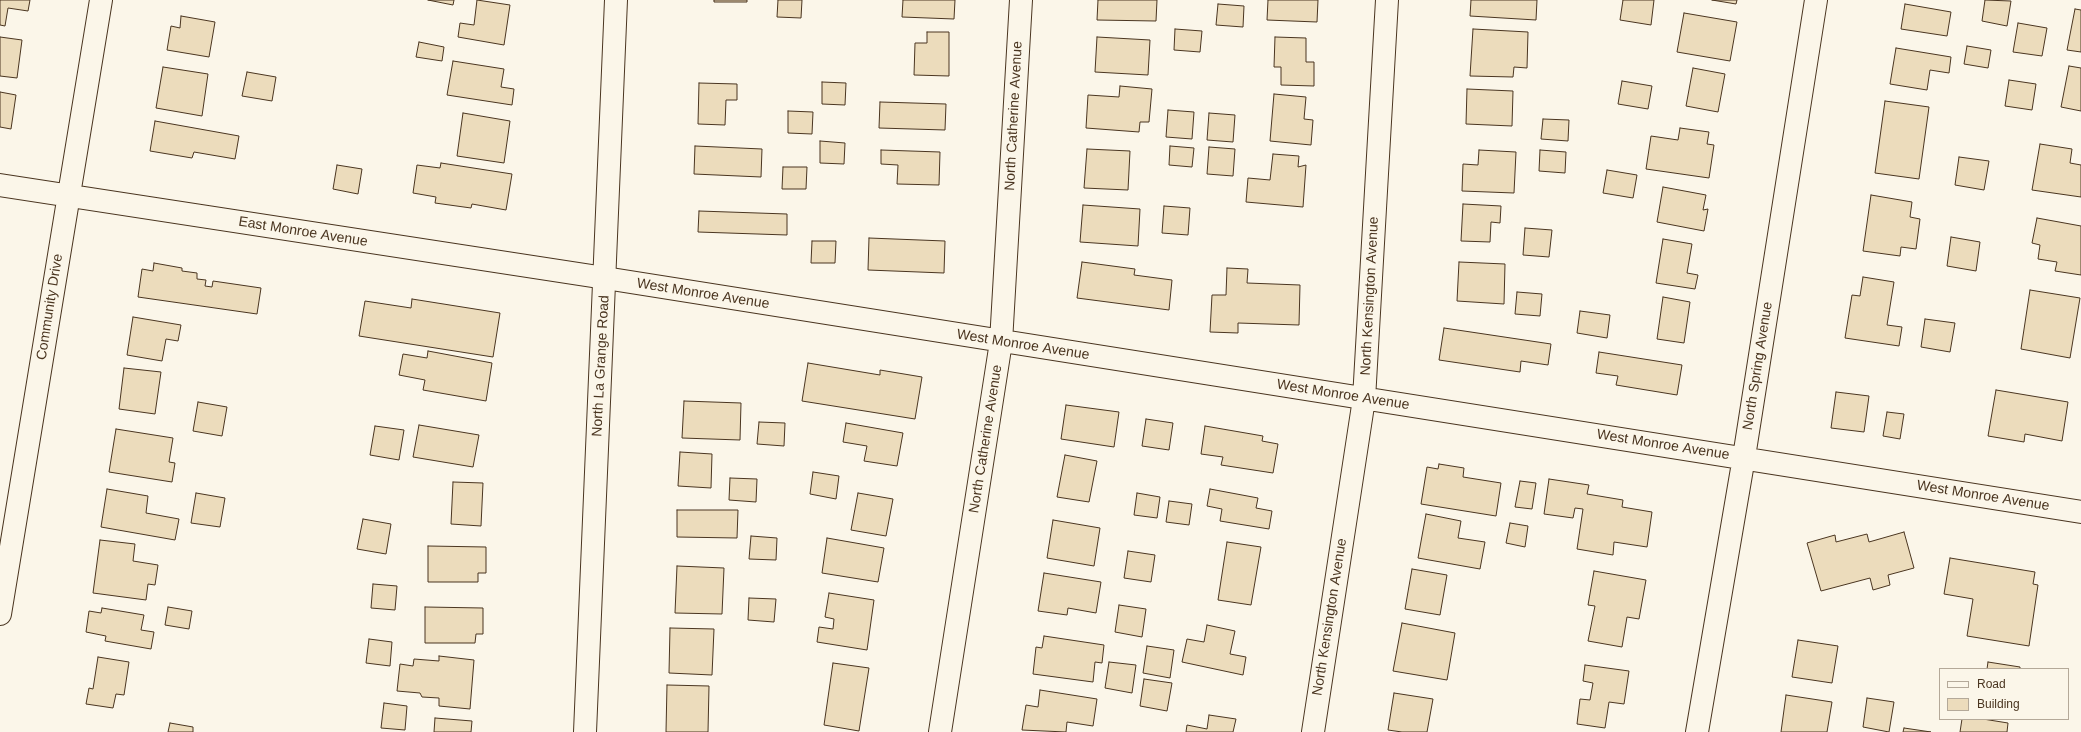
<!DOCTYPE html>
<style>
body{margin:0}
#map{position:relative;width:2081px;height:732px;overflow:hidden;background:#fbf6e9;font-family:Helvetica,sans-serif}
canvas{display:block}
.legend{position:absolute;left:1939px;top:668px;width:130px;height:52px;box-sizing:border-box;background:#fbf6e9;border:1px solid #b4a999;margin:0;padding:5px 7px;list-style:none;font-size:12px;color:#4a3520}
.legend li{display:flex;align-items:center;gap:8px;height:20px}
.legend b{width:20px;border:1px solid #b4a999}
</style>
<div id="map">
<canvas width="2081" height="732"></canvas>
<ul class="legend">
<li><b style="height:5px;background:#fbf6e9"></b>Road</li>
<li><b style="height:11px;background:#ecdcbc"></b>Building</li>
</ul>
</div>
<script>
const context = document.querySelector('canvas').getContext('2d');
context.lineJoin = 'round';
function fill(path, color) { context.fillStyle = color; context.fill(path, 'evenodd'); }
const shape = rows => new Path2D(rows.map(r => 'M' + r).join(''));
function strokePath(path, color, width, dash) { context.strokeStyle = color; context.lineWidth = width; context.lineCap = dash ? 'butt' : 'round'; context.setLineDash(dash || []); context.stroke(path); }
function write(font, color, halo, rows, align = 'center') {
  context.font = font + ' Helvetica,sans-serif'; context.lineWidth = 3; context.setLineDash([]); context.textBaseline = 'middle'; context.strokeStyle = halo; context.fillStyle = color; for (const [text, x, y, turn = 0] of rows) {
    context.save(); context.translate(x, y); context.rotate((+turn || 0) * Math.PI / 180); context.textAlign = isNaN(turn) ? turn : align; if (halo) context.strokeText(text, 0, 0); context.fillText(text, 0, 0); context.restore();
  }
}
const building = shape([
 [0,0,30,0,28,11,8,8,5,26,0,25,0,0],
 [428,0,454,0,453,5,428,0],
 [477,0,510,5,504,45,458,37,460,23,474,25,477,0],
 [714,0,747,0,747,2,714,2,714,0],
 [778,0,802,0,801,18,777,17,778,0],
 [903,0,955,0,954,19,902,17,903,0],
 [1098,0,1157,0,1156,21,1097,20,1098,0],
 [1268,0,1318,0,1317,22,1267,20,1268,0],
 [1471,0,1537,0,1536,20,1470,16,1471,0],
 [1623,0,1654,0,1651,25,1620,20,1623,0],
 [1712,0,1737,0,1736,4,1712,0],
 [1985,0,2011,1,2007,26,1982,21,1985,0],
 [1218,4,1244,6,1243,27,1216,25,1218,4],
 [1905,4,1951,12,1947,36,1901,29,1905,4],
 [2075,9,2081,10,2081,52,2067,50,2075,9],
 [1684,13,1737,22,1730,61,1677,52,1684,13],
 [181,16,215,22,209,57,167,50,171,26,180,28,181,16],
 [2018,23,2047,28,2042,56,2013,52,2018,23],
 [1175,29,1202,31,1200,52,1174,50,1175,29],
 [1473,29,1528,32,1527,68,1514,67,1513,77,1470,76,1473,29],
 [927,32,949,32,949,76,914,75,915,43,927,43,927,32],
 [0,37,22,40,17,78,0,76,0,37],
 [1097,37,1150,40,1148,75,1095,72,1097,37],
 [1275,37,1306,38,1306,62,1314,62,1314,86,1281,85,1281,67,1274,67,1275,37],
 [419,42,444,47,442,61,416,57,419,42],
 [1967,46,1991,50,1988,68,1964,64,1967,46],
 [1896,48,1951,57,1949,73,1930,70,1927,90,1890,84,1896,48],
 [453,61,504,69,501,87,514,89,512,105,447,95,453,61],
 [2069,66,2081,68,2081,111,2061,107,2069,66],
 [163,67,208,74,202,116,156,108,163,67],
 [1693,68,1725,74,1718,112,1686,106,1693,68],
 [247,72,276,77,272,101,242,96,247,72],
 [2009,80,2036,84,2032,110,2005,106,2009,80],
 [1622,81,1652,86,1648,109,1618,104,1622,81],
 [822,82,846,83,845,105,822,104,822,82],
 [699,83,737,84,737,100,726,100,725,125,698,124,699,83],
 [1120,86,1152,89,1149,122,1140,122,1139,132,1086,128,1088,95,1119,97,1120,86],
 [1467,89,1513,91,1512,126,1466,124,1467,89],
 [0,92,16,95,11,129,0,127,0,92],
 [1274,94,1306,97,1304,119,1313,120,1311,145,1270,141,1274,94],
 [1885,101,1929,107,1919,179,1875,173,1885,101],
 [880,102,946,104,945,130,879,128,880,102],
 [1168,110,1194,112,1192,139,1166,137,1168,110],
 [788,111,813,112,812,134,788,133,788,111],
 [463,113,510,121,504,163,457,156,463,113],
 [1209,113,1235,115,1233,142,1207,140,1209,113],
 [1543,119,1569,120,1568,141,1541,139,1543,119],
 [155,121,239,136,235,159,194,152,192,158,150,151,155,121],
 [1680,128,1709,132,1707,144,1714,145,1709,178,1646,169,1651,136,1678,140,1680,128],
 [820,141,845,143,844,164,820,163,820,141],
 [2040,144,2072,149,2070,163,2081,165,2081,197,2032,190,2040,144],
 [695,146,762,149,761,177,694,174,695,146],
 [1170,146,1194,148,1192,167,1169,165,1170,146],
 [1209,147,1235,149,1233,176,1207,174,1209,147],
 [1087,149,1130,151,1128,190,1084,188,1087,149],
 [881,150,940,152,939,185,897,184,898,165,881,164,881,150],
 [1479,150,1516,152,1514,193,1462,191,1463,164,1478,165,1479,150],
 [1540,150,1566,152,1565,173,1539,171,1540,150],
 [1273,154,1299,156,1298,167,1306,165,1303,207,1246,202,1248,178,1270,180,1273,154],
 [1959,157,1989,161,1984,190,1955,185,1959,157],
 [441,163,512,174,506,210,472,204,471,208,435,203,436,197,413,193,417,165,440,168,441,163],
 [337,165,362,169,358,194,333,189,337,165],
 [783,167,807,167,806,189,782,189,783,167],
 [1607,170,1637,175,1633,198,1603,193,1607,170],
 [1663,187,1706,195,1703,210,1708,209,1704,231,1657,222,1663,187],
 [1871,195,1912,202,1910,217,1920,219,1916,249,1901,247,1900,256,1863,251,1871,195],
 [1463,204,1501,206,1500,223,1491,222,1490,242,1461,241,1463,204],
 [1083,205,1140,209,1138,246,1080,242,1083,205],
 [1164,206,1190,208,1188,235,1162,233,1164,206],
 [699,211,787,214,787,235,698,232,699,211],
 [2037,218,2081,226,2081,275,2055,271,2057,262,2038,259,2040,245,2032,243,2037,218],
 [1525,228,1552,230,1549,257,1523,255,1525,228],
 [1951,237,1980,242,1976,271,1947,266,1951,237],
 [869,238,945,241,944,273,868,270,869,238],
 [1663,239,1692,244,1687,273,1698,275,1695,289,1656,283,1663,239],
 [812,241,836,241,835,263,811,263,812,241],
 [1082,262,1135,269,1134,275,1172,280,1169,310,1077,298,1082,262],
 [1459,262,1505,264,1504,304,1457,301,1459,262],
 [154,263,182,268,182,271,197,273,197,279,206,280,205,286,212,287,213,281,261,288,257,314,138,297,142,269,153,271,154,263],
 [1227,268,1248,269,1247,283,1300,285,1299,325,1238,323,1238,333,1210,332,1212,295,1226,295,1227,268],
 [1863,277,1894,282,1887,325,1902,327,1899,346,1845,338,1852,295,1860,296,1863,277],
 [2030,290,2080,298,2070,358,2021,349,2030,290],
 [1517,292,1542,294,1540,316,1515,314,1517,292],
 [1663,297,1690,302,1684,343,1657,339,1663,297],
 [412,299,500,313,493,357,359,336,365,301,411,308,412,299],
 [1580,311,1610,315,1607,338,1577,333,1580,311],
 [133,317,181,325,178,341,166,339,162,361,127,355,133,317],
 [1925,319,1955,323,1950,352,1921,347,1925,319],
 [1444,328,1551,344,1548,365,1521,361,1520,372,1439,360,1444,328],
 [428,351,492,363,486,401,423,390,425,380,399,375,403,354,427,358,428,351],
 [1599,352,1682,365,1677,395,1616,385,1618,376,1596,373,1599,352],
 [808,363,880,375,880,370,922,377,915,419,802,401,808,363],
 [124,368,161,372,155,414,119,409,124,368],
 [1996,390,2068,402,2062,441,2025,434,2024,442,1988,436,1996,390],
 [1836,392,1869,396,1864,432,1831,428,1836,392],
 [684,401,741,403,740,440,682,438,684,401],
 [198,402,227,407,222,436,193,431,198,402],
 [1066,405,1119,412,1114,447,1061,439,1066,405],
 [1887,412,1904,414,1900,439,1883,436,1887,412],
 [1146,419,1173,423,1169,450,1142,446,1146,419],
 [759,422,785,423,784,446,757,444,759,422],
 [846,423,903,433,897,466,864,461,867,446,843,442,846,423],
 [419,425,479,435,473,467,413,457,419,425],
 [375,426,404,430,399,460,370,455,375,426],
 [1205,426,1263,436,1262,441,1278,444,1273,473,1221,465,1223,457,1201,454,1205,426],
 [116,429,173,438,169,462,175,463,172,482,109,472,116,429],
 [680,452,712,454,711,488,678,486,680,452],
 [1065,455,1097,461,1089,502,1057,497,1065,455],
 [1439,464,1464,468,1463,477,1501,483,1496,516,1421,504,1427,467,1438,469,1439,464],
 [813,472,839,476,836,499,810,494,813,472],
 [730,478,757,479,756,502,729,500,730,478],
 [1549,479,1589,485,1587,494,1623,500,1622,507,1652,512,1647,547,1614,542,1613,555,1577,549,1583,509,1575,508,1573,518,1544,514,1549,479],
 [1520,481,1536,483,1532,509,1515,507,1520,481],
 [453,482,483,483,481,526,451,524,453,482],
 [107,489,148,496,146,513,179,519,175,540,101,527,107,489],
 [1210,489,1258,498,1256,508,1272,511,1269,529,1220,521,1222,509,1207,506,1210,489],
 [196,493,225,498,220,527,191,523,196,493],
 [858,493,893,499,886,536,851,530,858,493],
 [1137,493,1160,497,1157,518,1134,515,1137,493],
 [1169,501,1192,504,1189,525,1166,522,1169,501],
 [677,510,738,510,737,538,677,537,677,510],
 [1426,514,1461,521,1458,538,1485,542,1480,569,1418,558,1426,514],
 [363,519,391,524,386,554,357,549,363,519],
 [1053,520,1100,528,1094,566,1047,558,1053,520],
 [1510,523,1528,526,1525,547,1506,543,1510,523],
 [1904,532,1914,568,1888,575,1890,585,1873,590,1870,578,1821,591,1807,543,1835,535,1836,542,1867,534,1869,542,1904,532],
 [751,536,777,538,776,560,749,559,751,536],
 [827,538,884,548,878,582,822,573,827,538],
 [100,540,135,544,133,561,158,565,155,585,148,584,146,600,93,593,100,540],
 [1227,542,1261,547,1251,605,1218,600,1227,542],
 [428,546,486,547,486,573,478,573,478,582,428,582,428,546],
 [1128,551,1155,555,1151,582,1124,578,1128,551],
 [1950,558,2035,572,2033,584,2038,585,2029,646,1967,636,1973,599,1944,594,1950,558],
 [677,566,724,568,722,614,675,613,677,566],
 [1412,569,1447,575,1440,615,1405,609,1412,569],
 [1594,571,1646,580,1639,619,1627,617,1622,647,1588,641,1595,606,1588,605,1594,571],
 [1044,573,1101,582,1096,613,1068,608,1067,615,1038,611,1044,573],
 [373,584,397,586,395,610,371,608,373,584],
 [829,593,874,600,867,650,817,642,819,627,833,629,834,619,825,617,829,593],
 [749,598,776,599,774,622,748,620,749,598],
 [1119,605,1146,609,1142,637,1115,632,1119,605],
 [168,607,192,611,189,629,165,625,168,607],
 [425,607,483,608,483,634,476,634,475,643,425,643,425,607],
 [102,608,144,615,141,630,154,632,151,649,105,641,106,636,86,632,89,611,101,613,102,608],
 [1402,623,1455,633,1447,680,1393,671,1402,623],
 [1207,625,1235,631,1230,654,1246,657,1243,675,1182,662,1187,639,1204,642,1207,625],
 [670,628,714,629,712,675,669,673,670,628],
 [1044,636,1104,645,1102,663,1095,662,1093,682,1033,674,1036,647,1042,648,1044,636],
 [369,639,392,642,390,666,366,663,369,639],
 [1798,640,1838,646,1832,683,1792,677,1798,640],
 [1147,646,1174,650,1170,678,1143,673,1147,646],
 [439,656,474,660,470,709,439,706,439,698,422,697,420,693,397,691,400,664,413,666,414,659,439,661,439,656],
 [98,657,129,662,124,695,116,694,113,708,86,704,89,688,93,689,98,657],
 [1109,662,1136,665,1132,693,1105,688,1109,662],
 [1988,662,2020,667,2020,669,1987,669,1988,662],
 [833,663,869,668,859,731,824,725,833,663],
 [1585,665,1629,671,1624,704,1609,702,1605,728,1577,724,1580,699,1590,700,1593,683,1583,681,1585,665],
 [1144,679,1172,683,1167,711,1140,706,1144,679],
 [667,685,709,686,708,732,666,732,667,685],
 [1040,690,1097,699,1093,726,1067,722,1066,732,1022,730,1026,705,1038,707,1040,690],
 [1394,693,1433,699,1427,732,1402,732,1388,730,1394,693],
 [1786,695,1832,702,1827,732,1781,732,1786,695],
 [1867,698,1894,702,1889,732,1863,727,1867,698],
 [384,703,407,706,405,730,381,728,384,703],
 [1209,715,1236,719,1233,732,1186,732,1187,725,1207,729,1209,715],
 [435,718,472,721,471,732,434,732,435,718],
 [1962,719,1983,719,2008,723,2007,732,1960,732,1962,719],
 [170,723,193,727,193,732,168,732,170,723],
 [1904,728,1931,732,1903,732,1904,728]
]);
fill(building, '#ecdcbc');
strokePath(building, '#4a3520', 1);
const minor = shape([
 [0,185,605,278,2081,512],
 [0,614,101,0],
 [940,732,1001,342,1021,0],
 [1313,732,1364,399,1387,0],
 [1697,732,1744,457,1816,0]
]);
const primary = shape([
 [585,732,616,0]
]);
strokePath(minor, '#4a3520', 24);
strokePath(primary, '#4a3520', 24);
strokePath(minor, '#fbf6e9', 22);
strokePath(primary, '#fbf6e9', 22);
write('14px', '#4a3520', '#fbf6e9', [
 ["North Catherine Avenue",1014,116,-87],
 ["East Monroe Avenue",303,232,9],
 ["West Monroe Avenue",703,294,9],
 ["North Kensington Avenue",1370,296,-87],
 ["Community Drive",50,307,-81],
 ["West Monroe Avenue",1023,345,9],
 ["North La Grange Road",601,366,-87],
 ["North Spring Avenue",1758,366,-81],
 ["West Monroe Avenue",1343,395,9],
 ["North Catherine Avenue",986,439,-81],
 ["West Monroe Avenue",1663,445,9],
 ["West Monroe Avenue",1983,496,9],
 ["North Kensington Avenue",1330,617,-81]
]);
</script>
